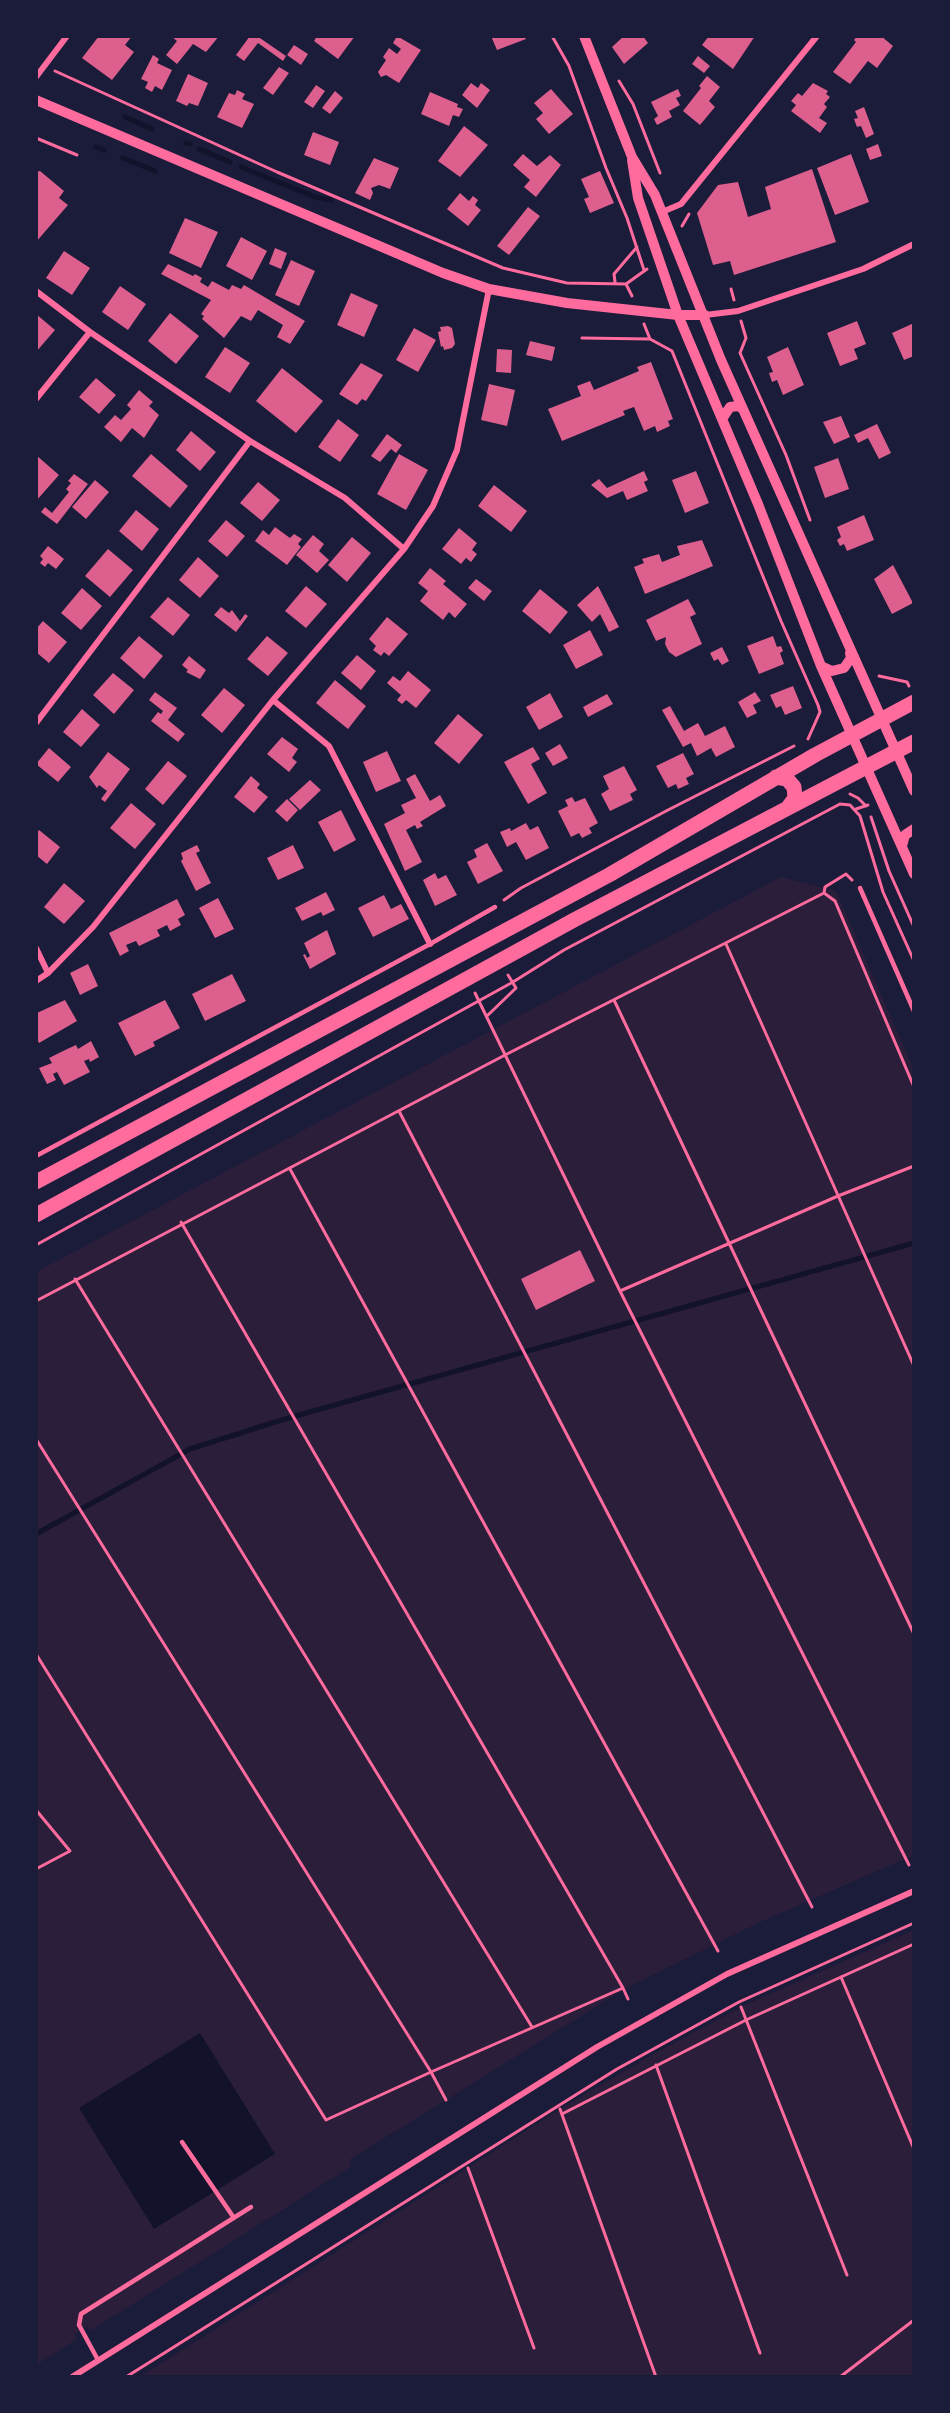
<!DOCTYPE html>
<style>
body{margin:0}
#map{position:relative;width:950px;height:2413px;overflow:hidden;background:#1b1b3a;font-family:Raleway,sans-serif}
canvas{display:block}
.frame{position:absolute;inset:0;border:38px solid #1b1b3a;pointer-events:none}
</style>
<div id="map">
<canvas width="950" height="2413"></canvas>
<div class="frame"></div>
</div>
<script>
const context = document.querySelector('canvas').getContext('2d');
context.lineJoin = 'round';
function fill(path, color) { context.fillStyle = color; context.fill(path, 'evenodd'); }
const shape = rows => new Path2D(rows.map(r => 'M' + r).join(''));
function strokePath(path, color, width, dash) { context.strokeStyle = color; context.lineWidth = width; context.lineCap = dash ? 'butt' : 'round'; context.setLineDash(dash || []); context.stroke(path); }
fill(shape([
 [781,877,836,891,914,1070,914,1855,760,1922,623,1990,349,2160,352,2166,90,2331,87,2326,75,2334,77,2339,36,2365,36,1272],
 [914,1930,914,2377,140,2377,560,2109,652,2055,741,2007]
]), '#2a1e3b');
fill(shape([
 [200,2033,275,2154,154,2229,79,2108]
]), '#12122b');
strokePath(shape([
 [125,117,152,129],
 [186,143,190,144],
 [96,147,104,150],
 [199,149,230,162],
 [123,158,155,171],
 [241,167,315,197,331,200],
 [36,1534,190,1449,288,1418,914,1243]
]), '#12122b', 5);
fill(shape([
 [99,36,132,36,125,45,134,52,112,80,82,58],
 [171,36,219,36,206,52,193,44,177,64,166,55,177,41],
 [250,36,257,36,286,56,283,61,258,43,244,61,236,55],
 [317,36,355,36,338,59,314,41],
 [397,36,421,50,399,83,386,75,381,77,378,72,386,60,383,57,389,48,397,54,401,49,393,43],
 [491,36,524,36,526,39,497,50],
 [624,36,643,36,648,43,624,64,612,47],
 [709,36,755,36,733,69,702,45],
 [857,36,881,36,893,46,877,68,868,61,850,84,833,72,856,42,854,40],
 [294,45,308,54,301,65,287,55],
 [153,55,159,59,157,63,172,70,162,90,155,86,152,92,145,88,148,82,141,79],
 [698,56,710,66,704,73,692,64],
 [279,67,289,73,273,95,263,88],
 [188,74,208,83,198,106,189,103,187,106,176,101],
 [707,76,720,87,709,101,715,107,700,125,683,111,701,88,699,86],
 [471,83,478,88,481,83,490,90,477,108,462,95],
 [813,83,828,91,826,94,830,97,824,104,827,107,819,118,827,123,820,133,791,111,796,105,791,101,798,93,802,96],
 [316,85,325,91,313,108,304,102],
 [551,89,573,114,549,134,536,119,543,113,534,103],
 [678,89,681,96,676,98,680,105,669,111,672,117,657,125,654,119,658,116,651,102],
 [237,90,245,94,242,99,254,104,242,128,217,117,229,93,235,95],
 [335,91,343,98,330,114,322,108],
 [430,92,458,104,457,107,463,109,459,117,453,115,449,126,421,114],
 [864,107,874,134,866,138,861,126,857,127,854,119,858,118,855,111],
 [464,126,488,145,460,177,438,161],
 [313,132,339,142,330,165,304,155],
 [878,144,882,156,870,160,866,149],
 [523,154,537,166,550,155,561,165,536,197,524,187,530,180,513,165],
 [851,154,869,202,835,215,817,168],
 [374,158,399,168,390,189,379,185,371,188,373,193,370,200,355,193],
 [812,169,836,242,734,275,730,261,713,265,697,213,718,185,738,182,748,217,771,209,765,187],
 [40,171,64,191,59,198,68,205,36,242,36,172],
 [600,171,614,203,590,213,584,199,589,197,581,179],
 [460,193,469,201,473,196,478,200,475,205,481,210,468,226,447,209],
 [528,207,540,216,509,255,497,246],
 [185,218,218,232,201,268,169,253],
 [241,237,267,251,252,280,226,266],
 [275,248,287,253,281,269,269,264],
 [64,251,90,268,72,295,46,278],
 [291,260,315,271,299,306,275,295],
 [168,264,193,276,195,274,202,278,200,282,208,287,212,281,229,290,232,285,241,289,244,285,305,321,290,344,277,337,283,325,258,310,251,321,241,316,224,338,202,319,204,316,201,314,211,300,161,274],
 [120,286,146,304,128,330,102,312],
 [351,293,378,305,364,337,337,325],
 [170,313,199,336,176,364,148,341],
 [36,314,55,330,36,352],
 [857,321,866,344,854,349,858,359,840,366,827,333],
 [914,323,914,356,904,360,892,333],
 [448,326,452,328,455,344,452,348,444,350,443,346,441,347,438,332,441,331,440,327],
 [414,328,436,340,418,372,396,360],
 [530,341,555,347,552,361,526,355],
 [225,347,250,363,230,393,205,377],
 [788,347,804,385,783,395,777,380,772,382,769,373,773,372,767,357],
 [497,349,512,350,511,373,496,372],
 [651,362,673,419,668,421,670,426,657,432,655,426,644,431,634,407,623,411,625,415,562,441,548,409,581,396,577,386,590,381,594,390,639,371,637,367],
 [361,363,383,375,366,401,362,399,357,405,339,394],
 [282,368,323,401,296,433,256,401],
 [96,378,116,395,99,414,79,397],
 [489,384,515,390,507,426,481,420],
 [139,390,153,402,149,406,159,415,144,438,132,428,121,442,104,427,115,415,121,420,131,409,127,405],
 [841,416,850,437,834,444,823,422],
 [338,419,359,435,340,462,318,447],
 [877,424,891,453,879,459,868,438,858,443,854,435],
 [191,431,216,452,200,471,176,450],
 [387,434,402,445,396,453,391,449,380,462,371,456],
 [151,454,188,486,170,508,132,476],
 [399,454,428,470,406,510,377,494],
 [36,455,59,475,36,501],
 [838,458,849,489,825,498,814,467],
 [644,471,648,480,644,482,648,491,627,500,623,491,607,498,591,485,599,479,607,488],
 [696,471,709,503,685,513,672,480],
 [74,474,88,484,57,524,41,512,45,507,52,513,69,492,66,489,71,483,68,481],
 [95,480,109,492,86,519,72,507],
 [258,482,280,500,262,521,240,503],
 [494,485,527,511,511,532,478,506],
 [136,510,159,529,142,551,119,531],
 [864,515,874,540,847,551,844,544,840,546,837,540,841,537,837,527],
 [226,520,245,536,227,557,208,541],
 [275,527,290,538,294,534,302,539,298,544,301,547,287,565,255,541,263,530,269,535],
 [459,528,477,543,472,550,477,554,471,562,466,558,461,564,442,549],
 [313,535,324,544,319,551,329,560,317,573,296,555],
 [352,537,371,553,347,582,328,565],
 [702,540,713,566,645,594,634,567,644,563,642,559,659,554,662,562,680,555,677,546],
 [48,546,64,559,56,569,48,563,45,567,40,563,43,559,40,556],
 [108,549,133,570,110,597,85,576],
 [198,557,219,576,200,598,179,580],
 [893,565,913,603,892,614,874,579],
 [430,568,446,581,443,584,467,604,455,618,449,612,443,620,420,601,428,591,418,583],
 [476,579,492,591,484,601,468,588],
 [306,586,327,604,306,628,285,611],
 [598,586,619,627,609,632,600,614,592,622,577,605],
 [82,588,102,606,81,630,61,613],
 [540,589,568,612,550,634,522,611],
 [168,597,190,615,173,636,150,617],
 [688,599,696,614,690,617,702,644,676,657,669,652,665,644,666,637,656,641,646,620],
 [221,607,229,613,232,610,240,621,245,614,248,616,236,632,214,615],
 [387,617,408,634,389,656,384,652,381,656,373,650,376,646,369,639],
 [43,621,67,642,49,663,36,652,36,629],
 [590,630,603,655,576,669,563,645],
 [139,636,163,656,144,679,120,658],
 [267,636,288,653,268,676,247,659],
 [773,636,777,647,781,646,783,651,780,653,784,664,759,674,747,646],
 [722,647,729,661,722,665,718,659,714,661,710,653],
 [357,655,376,671,361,690,341,673],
 [189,656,206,670,200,679,186,672,188,670,182,665],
 [408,671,431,690,416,708,406,700,402,704,397,700,401,695,387,683,393,676,400,681],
 [113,673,134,690,114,714,93,695],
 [335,680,366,706,348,729,316,703],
 [793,686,802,708,785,715,781,706,776,708,770,695],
 [224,688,245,705,222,733,201,715],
 [155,692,177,708,168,720,185,734,178,742,151,721,158,712,161,714,163,711,149,700],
 [755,692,761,701,753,705,757,713,747,718,738,702],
 [550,693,563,717,539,730,526,707],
 [607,694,613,704,588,717,583,707],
 [670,706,684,731,698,723,705,736,725,726,735,747,716,757,711,748,697,756,691,743,683,747,662,710],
 [82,709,100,725,81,747,63,732],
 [458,714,483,735,459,764,434,743],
 [282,737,298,749,292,758,297,762,289,772,267,754],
 [560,744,568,758,553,766,545,753],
 [533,747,540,759,531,764,547,793,528,804,504,762],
 [49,748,71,767,58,782,36,764],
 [387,751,401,781,376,792,363,762],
 [108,752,130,769,105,802,101,799,107,791,99,785,97,788,89,777],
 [683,753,694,774,686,778,689,784,678,789,676,784,668,788,656,766],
 [168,761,187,776,163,805,145,789],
 [624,766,637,790,630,794,633,800,610,811,601,794,609,789,603,776],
 [415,774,430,801,440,795,446,806,420,822,423,826,417,829,415,825,406,830,422,862,405,871,384,824,405,813,401,805,416,798,406,779],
 [251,776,260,784,257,788,268,797,254,813,234,797],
 [310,780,321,790,300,810,289,799],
 [572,797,575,802,585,798,598,823,589,828,592,833,582,838,579,833,571,837,558,811,568,806,565,800],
 [287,799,298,810,287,822,275,811],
 [131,803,156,824,135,849,110,828],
 [341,810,356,840,334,852,318,822],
 [526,823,530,830,538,826,549,848,526,860,516,842,507,847,500,832,510,828,511,831],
 [39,830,60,847,47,864,36,855,36,834],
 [487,843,503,871,478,884,467,862,477,857,474,850],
 [197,845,200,851,196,853,211,883,196,891,181,861,183,859,181,853],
 [293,845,304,868,278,880,267,858],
 [435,873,438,879,446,875,457,895,435,906,423,880],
 [64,883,85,901,64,924,44,907],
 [326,892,335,910,323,916,321,912,302,921,295,908],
 [384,895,391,909,401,904,409,919,373,937,358,908],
 [218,898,234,929,215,938,199,908],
 [177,899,185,915,178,919,181,925,170,931,167,925,157,930,160,936,139,946,136,941,126,945,129,951,120,956,109,933],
 [327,930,336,954,310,969,303,955,305,954,307,958,310,956,304,943],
 [88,964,98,986,80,995,70,973],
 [232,974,246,1001,205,1021,192,994],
 [65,1000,77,1021,39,1043,36,1037,37,1013],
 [165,1000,180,1028,153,1042,155,1046,135,1056,118,1023],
 [91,1041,99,1057,90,1062,89,1059,84,1061,90,1072,64,1085,57,1072,53,1074,56,1080,47,1084,39,1068,52,1063,49,1058,63,1051,76,1045,78,1049],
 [580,1250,595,1281,536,1310,521,1279]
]), '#dd5f8e');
strokePath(shape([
 [552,36,569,66,606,168,627,218,644,270],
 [55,71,277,172,503,268,567,283,626,284,647,269],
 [619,81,633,104,660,173],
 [36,138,77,155],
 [682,226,689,214],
 [615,282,614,274,637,247],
 [626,284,632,296],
 [731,289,734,300],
 [741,321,746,338,740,353,786,455,810,520],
 [644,324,650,339,672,351,781,621,818,705,820,712,808,739],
 [582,338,650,339],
 [879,676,907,682,909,686],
 [850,794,858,798,866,806],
 [840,804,850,805,860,816,883,892,914,961],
 [856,809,868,805],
 [871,817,889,871,914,927],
 [824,893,835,901,914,1087],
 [504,900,521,888,668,810,794,746],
 [726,944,914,1366],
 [475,993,620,1291,838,1196,914,1166],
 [614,1000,914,1634],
 [488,1015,516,988,508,975],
 [399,1111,812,1907],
 [290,1169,718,1951],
 [36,1245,513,982,564,950,840,804],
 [75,1279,532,2027],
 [620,1291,909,1865],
 [36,1301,507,1054,824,893,825,887,846,874,852,880],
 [36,1439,431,2072,623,1988,181,1222],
 [36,1654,326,2120,431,2072,446,2100],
 [36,1810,70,1851,36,1869],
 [841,1977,914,2149],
 [623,1988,628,1999],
 [741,2007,847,2275],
 [656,2065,760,2353],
 [560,2109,656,2377],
 [562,2114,746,2020,914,1944],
 [468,2168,534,2348],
 [126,2377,617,2069,739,2002,914,1923],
 [840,2377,914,2320]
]), '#ff6b9d', 3);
strokePath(shape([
 [860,888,914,1011],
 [36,1156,430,944,495,907],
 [182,2142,234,2218],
 [98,2360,79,2325,81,2314,251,2207]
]), '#ff6b9d', 4.5);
strokePath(shape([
 [36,77,67,36],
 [662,212,681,204,817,36],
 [36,291,90,332,250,441,345,498,404,549],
 [705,315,738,311,863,269,914,244],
 [36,399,90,332],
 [273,700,329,746,430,944],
 [36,723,250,441],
 [36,948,48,973],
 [36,981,48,973,93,927,273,700,404,549,433,506,457,450,489,289],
 [72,2377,597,2047,727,1974,914,1891]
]), '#ff6b9d', 6);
strokePath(shape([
 [584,36,632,157,655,195,721,360,914,791],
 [36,100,443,273,489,289,567,303,678,315,705,315],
 [632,160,638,198,678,315,758,504,821,666,914,874],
 [722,419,730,407,738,406,743,409],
 [821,666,832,671,844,668,851,658,850,653],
 [902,846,905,835,914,829]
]), '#ff6b9d', 10);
strokePath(shape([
 [776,777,787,779,794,787,795,798,789,806],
 [36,1182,609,875,815,755,914,702],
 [36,1215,574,920,914,742]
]), '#ff6b9d', 15);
</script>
